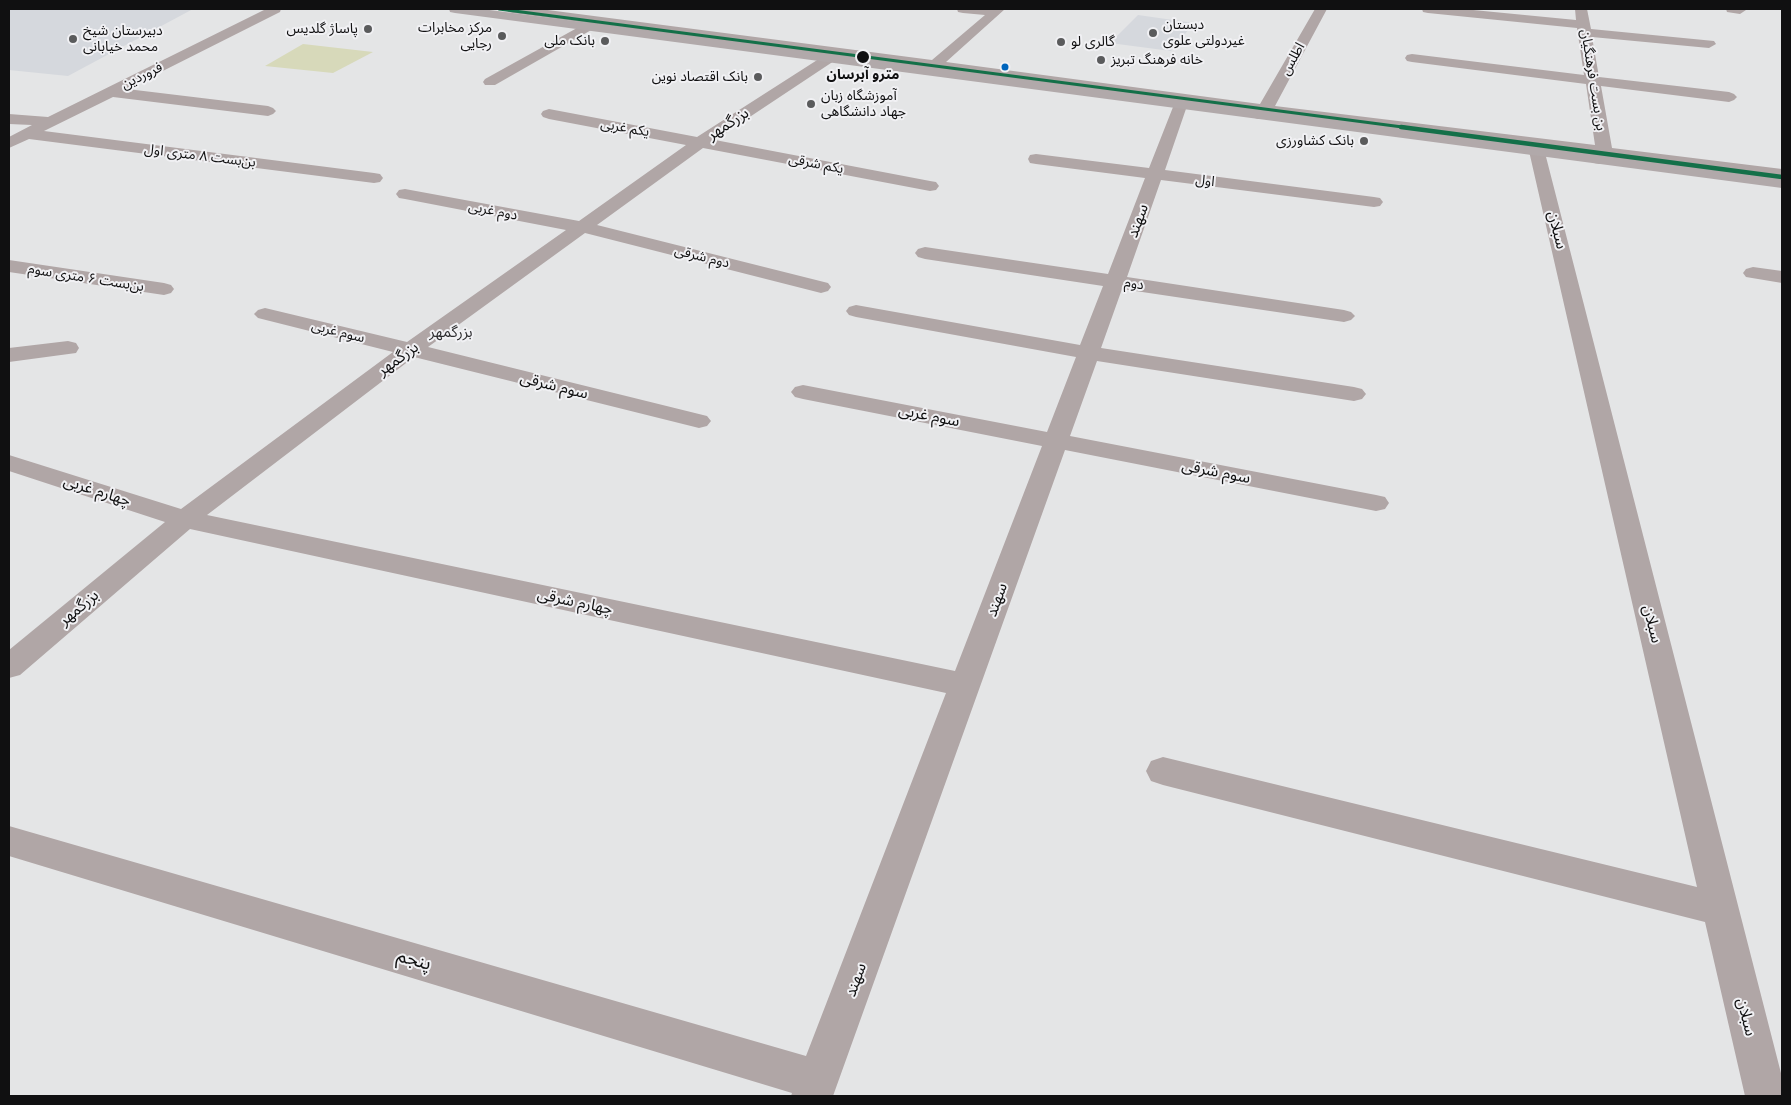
<!DOCTYPE html>
<meta charset="utf-8">
<style>
body{margin:0}
#map{position:relative;width:1791px;height:1105px;overflow:hidden;background:#e4e5e6;font-family:"PT Sans",sans-serif}
canvas{display:block}
.frame{position:absolute;inset:0;border:10px solid #101011;pointer-events:none}
</style>
<div id="map">
<canvas width="1791" height="1105"></canvas>
<div class="frame"></div>
</div>
<script>
const context = document.querySelector('canvas').getContext('2d');
context.lineJoin = 'round';
function fill(path, color) { context.fillStyle = color; context.fill(path, 'evenodd'); }
const shape = rows => new Path2D(rows.map(r => 'M' + r).join(''));
function strokePath(path, color, width, dash) { context.strokeStyle = color; context.lineWidth = width; context.lineCap = dash ? 'butt' : 'round'; context.setLineDash(dash || []); context.stroke(path); }
function write(font, color, halo, rows, align = 'center') {
  context.font = font + ' "PT Sans","Noto Sans Arabic",sans-serif'; context.lineWidth = 4; context.setLineDash([]); context.textBaseline = 'middle'; context.strokeStyle = halo; context.fillStyle = color; for (const [text, x, y, turn = 0] of rows) {
    context.save(); context.translate(x, y); context.rotate((+turn || 0) * Math.PI / 180); context.textAlign = isNaN(turn) ? turn : align; if (halo) context.strokeText(text, 0, 0); context.fillText(text, 0, 0); context.restore();
  }
}
fill(shape([
 [9,9,193,9,68,76,9,70],
 [1138,15,1194,23,1171,51,1110,43]
]), '#d5d8dd');
fill(shape([
 [303,44,373,52,333,73,265,66]
]), '#d7d9ba');
fill(shape([
 [266,9,281,9,280,12,127,89,268,106,273,108,276,111,273,114,268,116,113,97,44,131,374,173,380,174,383,178,380,182,374,183,29,139,9,148,9,137,32,125,9,124,9,114,48,117,266,9],
 [507,9,540,9,932,60,985,15,963,13,958,12,957,9,1005,9,946,62,1260,104,1315,9,1327,9,1275,106,1595,145,1586,84,1412,62,1407,61,1405,58,1407,55,1412,54,1584,75,1577,28,1428,13,1423,12,1422,9,1463,9,1576,20,1575,9,1587,9,1591,29,1714,41,1716,44,1709,48,1592,37,1599,77,1729,92,1734,94,1737,97,1734,100,1729,102,1601,86,1612,148,1782,169,1782,179,1609,157,1606,163,1600,164,1594,163,1592,159,1594,155,1544,149,1782,1077,1782,1096,1745,1096,1705,922,1163,785,1151,781,1146,771,1151,761,1163,757,1697,887,1529,151,1531,147,1268,114,1258,119,1252,117,1250,114,1252,112,1188,103,1165,170,1374,197,1380,198,1383,202,1380,206,1374,207,1161,180,1127,277,1344,310,1351,312,1355,316,1351,320,1344,322,1122,289,1101,348,1354,387,1362,389,1366,394,1362,399,1354,401,1097,361,1070,436,1376,495,1385,497,1389,503,1385,509,1376,511,1065,450,833,1096,791,1096,792,1093,9,856,9,826,806,1056,946,693,190,529,20,675,9,678,9,650,165,522,9,471,9,455,181,509,393,352,258,318,254,314,258,310,265,308,407,342,566,230,405,199,399,198,396,194,399,190,405,189,579,221,686,145,549,119,543,117,541,114,543,111,549,109,697,137,825,55,593,24,595,26,593,29,495,85,485,85,483,82,485,79,586,23,513,13,508,12,507,9],
 [835,56,923,68,921,71,923,74,928,75,938,70,1175,102,1149,168,1036,154,1030,155,1028,159,1030,163,1036,164,1145,178,1108,274,925,247,918,249,915,253,918,257,925,259,1103,286,1080,345,856,305,849,307,846,311,849,315,856,317,1076,357,1047,432,803,385,795,387,791,392,795,397,803,399,1042,446,955,671,207,515,414,357,699,428,707,426,711,421,707,416,428,347,585,233,821,293,828,291,831,287,828,283,597,225,703,148,930,191,936,190,939,186,936,182,930,181,715,140,834,61,836,58,835,56],
 [1726,9,1746,9,1746,10,1740,14,1727,12,1726,9],
 [9,260,164,283,171,285,174,289,171,293,164,295,9,272,9,260],
 [1753,267,1782,271,1782,283,1746,277,1743,273,1746,269,1753,267],
 [68,341,76,343,79,348,76,353,9,362,9,348,68,341]
]), '#b0a6a6');
fill(shape([
 [449,9,482,9,1782,178,1782,188,455,13,450,12,449,9]
]), '#b1a9aa');
strokePath(shape([
 [499,9,1410,128]
]), '#147049', 3);
strokePath(shape([
 [1401,127,1782,177]
]), '#147049', 4.5);
for (const [x, y, r, color] of [
 [368,29,5,"#5a5b5c"],
 [1153,33,5,"#5a5b5c"],
 [502,36,5,"#5a5b5c"],
 [73,39,5,"#5a5b5c"],
 [605,41,5,"#5a5b5c"],
 [1061,42,5,"#5a5b5c"],
 [863,57,7,"#101011"],
 [1101,60,5,"#5a5b5c"],
 [1005,67,4.5,"#0065bd"],
 [758,77,5,"#5a5b5c"],
 [811,104,5,"#5a5b5c"],
 [1364,141,5,"#5a5b5c"]
]) { const dot = new Path2D(); dot.arc(x, y, r, 0, 2 * Math.PI); context.fillStyle = color; context.fill(dot); strokePath(dot, '#f1f1f4', 2); }
write('14px', '#101011', '#f1f1f4', [
 ["دبستان",1163,25],
 ["غیردولتی علوی",1163,41],
 ["مرکز مخابرات",492,28,"right"],
 ["رجایی",492,44,"right"],
 ["پاساژ گلدیس",358,29,"right"],
 ["دبیرستان شیخ",83,31],
 ["محمد خیابانی",83,47],
 ["بانک ملی",595,41,"right"],
 ["گالری لو",1071,42],
 ["خانه فرهنگ تبریز",1111,60],
 ["بانک اقتصاد نوین",748,77,"right"],
 ["آموزشگاه زبان",821,96],
 ["جهاد دانشگاهی",821,112],
 ["بانک کشاورزی",1354,141,"right"]
], 'left');
write('14px', '#101011', '#f1f1f4', [
 ["اطلس",1293,59,-61],
 ["فروردین",142,76,-26],
 ["بن بست فرهنگیان",1593,80,81],
 ["یکم غربی",625,128,10],
 ["بن‌بست ۸ متری اول",200,156,7],
 ["یکم شرقی",816,164,11],
 ["اول",1205,181,7],
 ["دوم غربی",493,211,11],
 ["دوم شرقی",702,257,14],
 ["بن‌بست ۶ متری سوم",86,278,9],
 ["دوم",1134,284,8],
 ["سوم غربی",338,332,14]
]);
write('bold 14px', '#101011', '#f1f1f4', [
 ["مترو آبرسان",863,75]
]);
write('15px', '#2d2d2f', '#f1f1f4', [
 ["بزرگمهر",451,333]
]);
write('16px', '#101011', '#f1f1f4', [
 ["بزرگمهر",728,124,-33],
 ["سهند",1138,221,-70],
 ["سبلان",1557,230,76],
 ["بزرگمهر",398,359,-36],
 ["سوم شرقی",554,386,14],
 ["سوم غربی",929,416,11],
 ["سوم شرقی",1216,472,11],
 ["چهارم غربی",97,491,18],
 ["سهند",997,600,-70],
 ["چهارم شرقی",575,602,12],
 ["بزرگمهر",79,608,-40],
 ["سبلان",1652,624,76],
 ["سهند",856,980,-70],
 ["سبلان",1746,1017,76]
]);
write('19px', '#101011', '#f1f1f4', [
 ["پنجم",414,960,16]
]);
</script>
